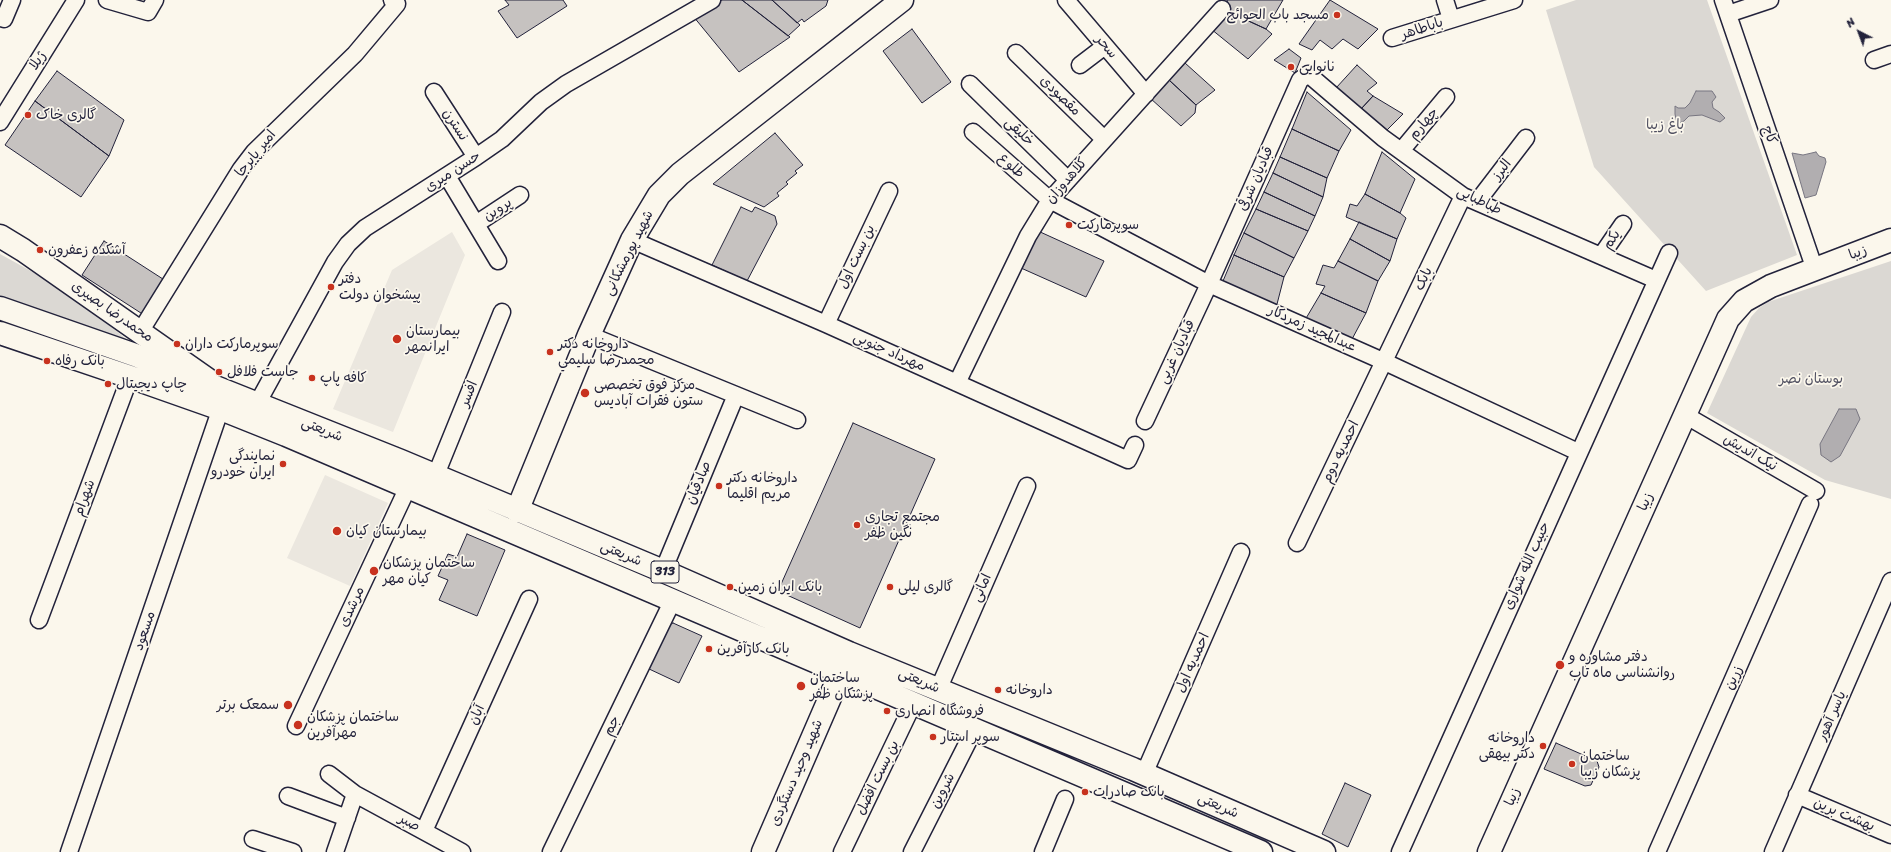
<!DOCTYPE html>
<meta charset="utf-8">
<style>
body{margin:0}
#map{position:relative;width:1891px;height:852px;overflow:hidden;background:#fbf7ec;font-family:Sriracha,sans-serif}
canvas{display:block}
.north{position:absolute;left:1839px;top:12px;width:40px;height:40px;-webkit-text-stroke:3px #fbf7ec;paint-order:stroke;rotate:318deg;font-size:11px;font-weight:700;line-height:16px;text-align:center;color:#22223b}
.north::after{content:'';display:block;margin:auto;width:14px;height:18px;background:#22223b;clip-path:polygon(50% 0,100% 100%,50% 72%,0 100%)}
</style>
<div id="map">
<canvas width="1891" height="852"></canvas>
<div class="north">N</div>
</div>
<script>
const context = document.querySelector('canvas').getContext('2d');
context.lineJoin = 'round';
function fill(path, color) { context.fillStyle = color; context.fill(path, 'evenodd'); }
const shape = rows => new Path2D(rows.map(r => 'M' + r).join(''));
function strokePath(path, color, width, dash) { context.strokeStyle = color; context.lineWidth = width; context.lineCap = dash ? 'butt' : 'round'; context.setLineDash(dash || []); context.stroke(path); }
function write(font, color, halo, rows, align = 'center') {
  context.font = font + ' Sriracha,"Playpen Sans Arabic",sans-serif'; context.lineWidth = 3.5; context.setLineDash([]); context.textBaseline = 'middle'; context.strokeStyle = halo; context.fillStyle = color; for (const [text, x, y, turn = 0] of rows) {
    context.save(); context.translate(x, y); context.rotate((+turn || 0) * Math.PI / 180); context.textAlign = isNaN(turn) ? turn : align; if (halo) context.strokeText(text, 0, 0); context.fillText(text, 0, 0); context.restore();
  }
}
fill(shape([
 [452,232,465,255,393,432,333,409,392,270],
 [325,475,388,503,350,586,287,558]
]), '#ebe7df');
fill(shape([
 [1576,0,1707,0,1797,255,1706,291,1594,167,1546,10],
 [0,254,67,291,131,343,0,298],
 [1891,261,1891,499,1825,480,1707,413,1751,317,1759,308,1768,302]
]), '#dbd8d3');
const water = shape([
 [1696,91,1712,91,1716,97,1712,102,1713,108,1719,112,1725,118,1720,122,1702,115,1689,116,1684,121,1677,124,1675,114,1675,106,1678,108,1685,108,1690,103,1696,91],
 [1816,152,1819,156,1825,158,1826,162,1816,195,1805,198,1792,153,1803,155,1816,152],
 [1839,409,1856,409,1860,419,1840,456,1831,462,1821,455,1820,444,1839,409]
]);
fill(water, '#b1aeb0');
strokePath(water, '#787681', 1);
const building = shape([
 [505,0,563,0,567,6,517,38,498,11,509,5,505,0],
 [722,0,742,0,790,37,739,72,693,16,722,0],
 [742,0,772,0,800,25,788,36,742,0],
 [772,0,828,0,826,6,804,22,802,19,797,23,772,0],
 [1227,0,1283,0,1266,29,1229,12,1227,0],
 [1330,0,1378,29,1358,49,1343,39,1332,49,1320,40,1312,50,1299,44,1330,0],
 [1229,12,1266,29,1272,34,1248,59,1211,29,1229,12],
 [912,29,951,82,922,103,883,51,912,29],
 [1289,49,1301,58,1295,73,1274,60,1289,49],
 [1185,63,1215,90,1196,105,1169,80,1185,63],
 [1357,65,1377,83,1367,91,1373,96,1361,109,1336,88,1357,65],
 [57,71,124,120,109,156,35,101,57,71],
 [1169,80,1196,105,1195,113,1181,126,1150,98,1169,80],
 [1307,92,1351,130,1339,151,1292,129,1307,92],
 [1373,96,1403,114,1387,130,1361,109,1373,96],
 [35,101,109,156,81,197,5,145,35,101],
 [1292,129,1339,151,1327,178,1280,157,1292,129],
 [775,133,803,165,795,171,797,173,786,182,788,184,777,193,779,196,764,207,713,184,775,133],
 [1382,152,1415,179,1400,213,1365,194,1382,152],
 [1280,157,1327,178,1323,197,1273,173,1280,157],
 [1273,173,1323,197,1315,216,1264,192,1273,173],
 [1264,192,1315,216,1308,231,1256,209,1264,192],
 [1365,194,1400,213,1406,218,1397,239,1346,217,1350,204,1357,206,1365,194],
 [741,207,752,212,755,207,775,216,777,224,747,281,712,265,741,207],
 [1256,209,1308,231,1294,258,1244,233,1256,209],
 [1359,222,1397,239,1390,261,1350,239,1359,222],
 [1038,231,1104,261,1086,297,1021,268,1038,231],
 [1244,233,1294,258,1284,277,1234,255,1244,233],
 [1350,239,1390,261,1378,281,1338,261,1350,239],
 [104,241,166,281,144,315,82,275,104,241],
 [1234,255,1284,277,1276,308,1223,281,1234,255],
 [1338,261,1378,281,1366,313,1321,293,1325,286,1316,284,1323,265,1334,268,1338,261],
 [1321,293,1366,313,1351,341,1305,320,1321,293],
 [853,423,935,459,860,628,778,591,853,423],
 [467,534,505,550,477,616,439,600,448,580,438,576,448,554,457,557,467,534],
 [673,623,702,636,679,683,647,668,666,626,673,623],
 [1556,743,1597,761,1599,767,1591,785,1585,786,1544,769,1556,743],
 [1345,783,1371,795,1348,847,1322,834,1345,783]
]);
fill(building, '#c6c2c0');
strokePath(building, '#22223b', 1);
const street = shape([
 [107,0,148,12,155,0],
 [1066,0,1146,94],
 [1445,0,1451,19],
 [1723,0,1815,270],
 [1728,14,1770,0],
 [4,19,12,0],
 [1392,38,1514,0],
 [1016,53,1104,139],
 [1874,60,1891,54],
 [1080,65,1105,46],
 [970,84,1068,180],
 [434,92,476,157],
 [0,122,76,0],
 [973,132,1050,200,1209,284,1385,362,1578,452],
 [1401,151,1446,97],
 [447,176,498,261],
 [1477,202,1526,138],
 [476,224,520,195],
 [632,240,826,324,1128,460,1135,445],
 [1601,256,1623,224],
 [826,324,889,191],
 [140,332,241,169,254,152,355,54,397,4,392,0],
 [589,335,797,420],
 [957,383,1028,236,1050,200,1222,9],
 [257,404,335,262,348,244,365,228,476,157,502,139,541,102,566,84,712,0],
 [1685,415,1816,491],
 [1145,421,1209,284,1300,80,1308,74,1383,138,1463,196,1656,280],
 [435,477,502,312],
 [1297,543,1463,196],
 [663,571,736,395],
 [39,620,130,377],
 [938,690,1027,486],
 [296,726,408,487],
 [329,774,355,794],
 [1144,774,1241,552],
 [1797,795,1891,835],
 [288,796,347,818],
 [424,831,529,599],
 [253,839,293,852],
 [69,852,224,399],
 [335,852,355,794,462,852],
 [551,852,673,600],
 [842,852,913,704],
 [912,852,974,730],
 [1043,852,1065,799],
 [1400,852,1669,253],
 [1657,852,1810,504],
 [1773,852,1891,581]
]);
const secondary = shape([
 [0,236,23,250,207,379],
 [517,511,589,335,632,240,659,195,680,174,902,0],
 [763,852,848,656],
 [1489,852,1728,319,1744,301,1771,286,1891,240]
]);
const primary = shape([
 [0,308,135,355,401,461,663,571,849,653,1133,769,1324,852],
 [0,333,130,377,221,409,286,435,1261,852]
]);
strokePath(street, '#22223b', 19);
strokePath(secondary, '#22223b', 25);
strokePath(primary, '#22223b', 25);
strokePath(street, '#fbf7ec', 16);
strokePath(secondary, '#fbf7ec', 22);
strokePath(primary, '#fbf7ec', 22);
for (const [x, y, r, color] of [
 [1337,15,4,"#c8321e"],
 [1291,67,4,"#c8321e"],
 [28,115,4,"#c8321e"],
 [1069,225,4,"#c8321e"],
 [40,250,4,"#c8321e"],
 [331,287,4,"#c8321e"],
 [397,339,5,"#c8321e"],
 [177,344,4,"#c8321e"],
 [550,352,4,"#c8321e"],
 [47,361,4,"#c8321e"],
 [219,372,4,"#c8321e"],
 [312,378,4,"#c8321e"],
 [108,384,4,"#c8321e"],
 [585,393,5,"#c8321e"],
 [283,464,4,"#c8321e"],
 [719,486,4,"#c8321e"],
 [857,525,4,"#c8321e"],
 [337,531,5,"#c8321e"],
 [374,571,5,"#c8321e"],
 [730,587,4,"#c8321e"],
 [890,587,4,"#c8321e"],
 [709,649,4,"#c8321e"],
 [1560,665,5,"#c8321e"],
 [801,686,5,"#c8321e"],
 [998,690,4,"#c8321e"],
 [288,705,5,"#c8321e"],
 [887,711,4,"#c8321e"],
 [298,725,5,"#c8321e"],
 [933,737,4,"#c8321e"],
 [1543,746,4,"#c8321e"],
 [1572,764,4,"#c8321e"],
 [1085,792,4,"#c8321e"]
]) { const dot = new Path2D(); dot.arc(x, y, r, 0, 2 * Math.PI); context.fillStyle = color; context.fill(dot); strokePath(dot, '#fbf7ec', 1.5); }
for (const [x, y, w] of [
 [665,572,28]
]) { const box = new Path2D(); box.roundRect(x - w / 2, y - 11, w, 22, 3); context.fillStyle = '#fbf7ec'; context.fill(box); strokePath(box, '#22223b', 1); }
write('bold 13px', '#22223b', null, [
 ["313",665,572]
]);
write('14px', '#22223b', '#fbf7ec', [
 ["مسجد باب الحوائج",1329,15,"right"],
 ["نانوایی",1299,67],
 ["گالری خاک",36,115],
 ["سوپرمارکت",1077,225],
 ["آشکده زعفرون",48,250],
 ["دفتر",339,279],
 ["پیشخوان دولت",339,295],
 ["بیمارستان",406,331],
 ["ایرانمهر",406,347],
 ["سوپرمارکت داران",185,344],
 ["داروخانه دكتر",558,344],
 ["محمدرضا سليمي",558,360],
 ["بانک رفاه",55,361],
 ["جاست فلافل",227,372],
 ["کافه پاپ",320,378],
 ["چاپ دیجیتال",116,384],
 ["مرکز فوق تخصصی",594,385],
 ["ستون فقرات آبادیس",594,401],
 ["نمایندگی",275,456,"right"],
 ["ایران خودرو",275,472,"right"],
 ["داروخانه دکتر",727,478],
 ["مریم اقلیما",727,494],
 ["مجتمع تجاری",865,517],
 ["نگین ظفر",865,533],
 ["بیمارستان کیان",346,531],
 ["ساختمان پزشکان",383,563],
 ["کیان مهر",383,579],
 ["بانک ایران زمین",738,587],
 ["گالری لیلی",898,587],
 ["بانک کارآفرین",717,649],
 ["دفتر مشاوره و",1569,657],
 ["روانشناسی ماه تاب",1569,673],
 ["ساختمان",810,678],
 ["پزشکان ظفر",810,694],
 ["داروخانه",1006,690],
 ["سمعک برتر",279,705,"right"],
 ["فروشگاه انصاری",895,711],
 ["ساختمان پزشکان",307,717],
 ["مهرآفرین",307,733],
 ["سوپر استار",941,737],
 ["داروخانه",1535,738,"right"],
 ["دکتر بیهقی",1535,754,"right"],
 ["ساختمان",1580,756],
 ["پزشکان زیبا",1580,772],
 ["بانک صادرات",1093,792]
], 'left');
write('14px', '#22223b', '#fbf7ec', [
 ["باباطاهر",1422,29,-18],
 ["سحر",1106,47,50],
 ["ژیلا",38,61,-57],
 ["مقصودی",1060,96,44],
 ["چهارم",1424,124,-50],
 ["نسترن",455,125,57],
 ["خلیقی",1019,132,44],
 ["کاج",1769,135,71],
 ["امیر پابرجا",256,154,-51],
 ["طلوع",1011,166,42],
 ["البرز",1502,170,-52],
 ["حسن میری",453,172,-33],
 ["قبادیان شرقی",1256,179,-66],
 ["کلاهدوزان",1067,181,-49],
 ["طباطبایی",1479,201,26],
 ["پروین",498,210,-33],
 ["یکم",1612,240,-56],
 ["شهید پورمشکانی",629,253,-63],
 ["زیبا",1858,253,-21],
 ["بن بست اول",857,257,-65],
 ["بابک",1424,279,-65],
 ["محمدرضا بصیری",112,312,35],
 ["عبدالمجید زمردکار",1312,329,24],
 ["مهرداد جنوبی",889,352,24],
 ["قبادیان غربی",1177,352,-65],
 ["افسر",469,394,-68],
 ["شریعتی",322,430,22],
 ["احمدیه دوم",1341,452,-64],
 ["نیک اندیش",1750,453,30],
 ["صادقیان",699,483,-68],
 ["شهرام",85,498,-70],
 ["زیبا",1646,502,-66],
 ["شریعتی",621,554,23],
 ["حبیب الله شواری",1527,566,-66],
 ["امانی",982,588,-66],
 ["مرشدی",352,607,-65],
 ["مسعود",145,631,-71],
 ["احمدیه اول",1193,663,-66],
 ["زرین",1734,678,-66],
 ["شریعتی",919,681,23],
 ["آبان",477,715,-66],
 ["یاسر آهور",1832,716,-66],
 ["جم",612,726,-64],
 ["شهید وحید دستگردی",797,773,-67],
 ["بن بست افضل",878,778,-64],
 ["شروین",943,791,-63],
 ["زیبا",1513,797,-66],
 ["شریعتی",1218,806,24],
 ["بهشت برین",1844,815,23],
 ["صبر",409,823,29]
]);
write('14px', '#505061', '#fbf7ec', [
 ["باغ زیبا",1665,125],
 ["بوستان نصر",1811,379]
]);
</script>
